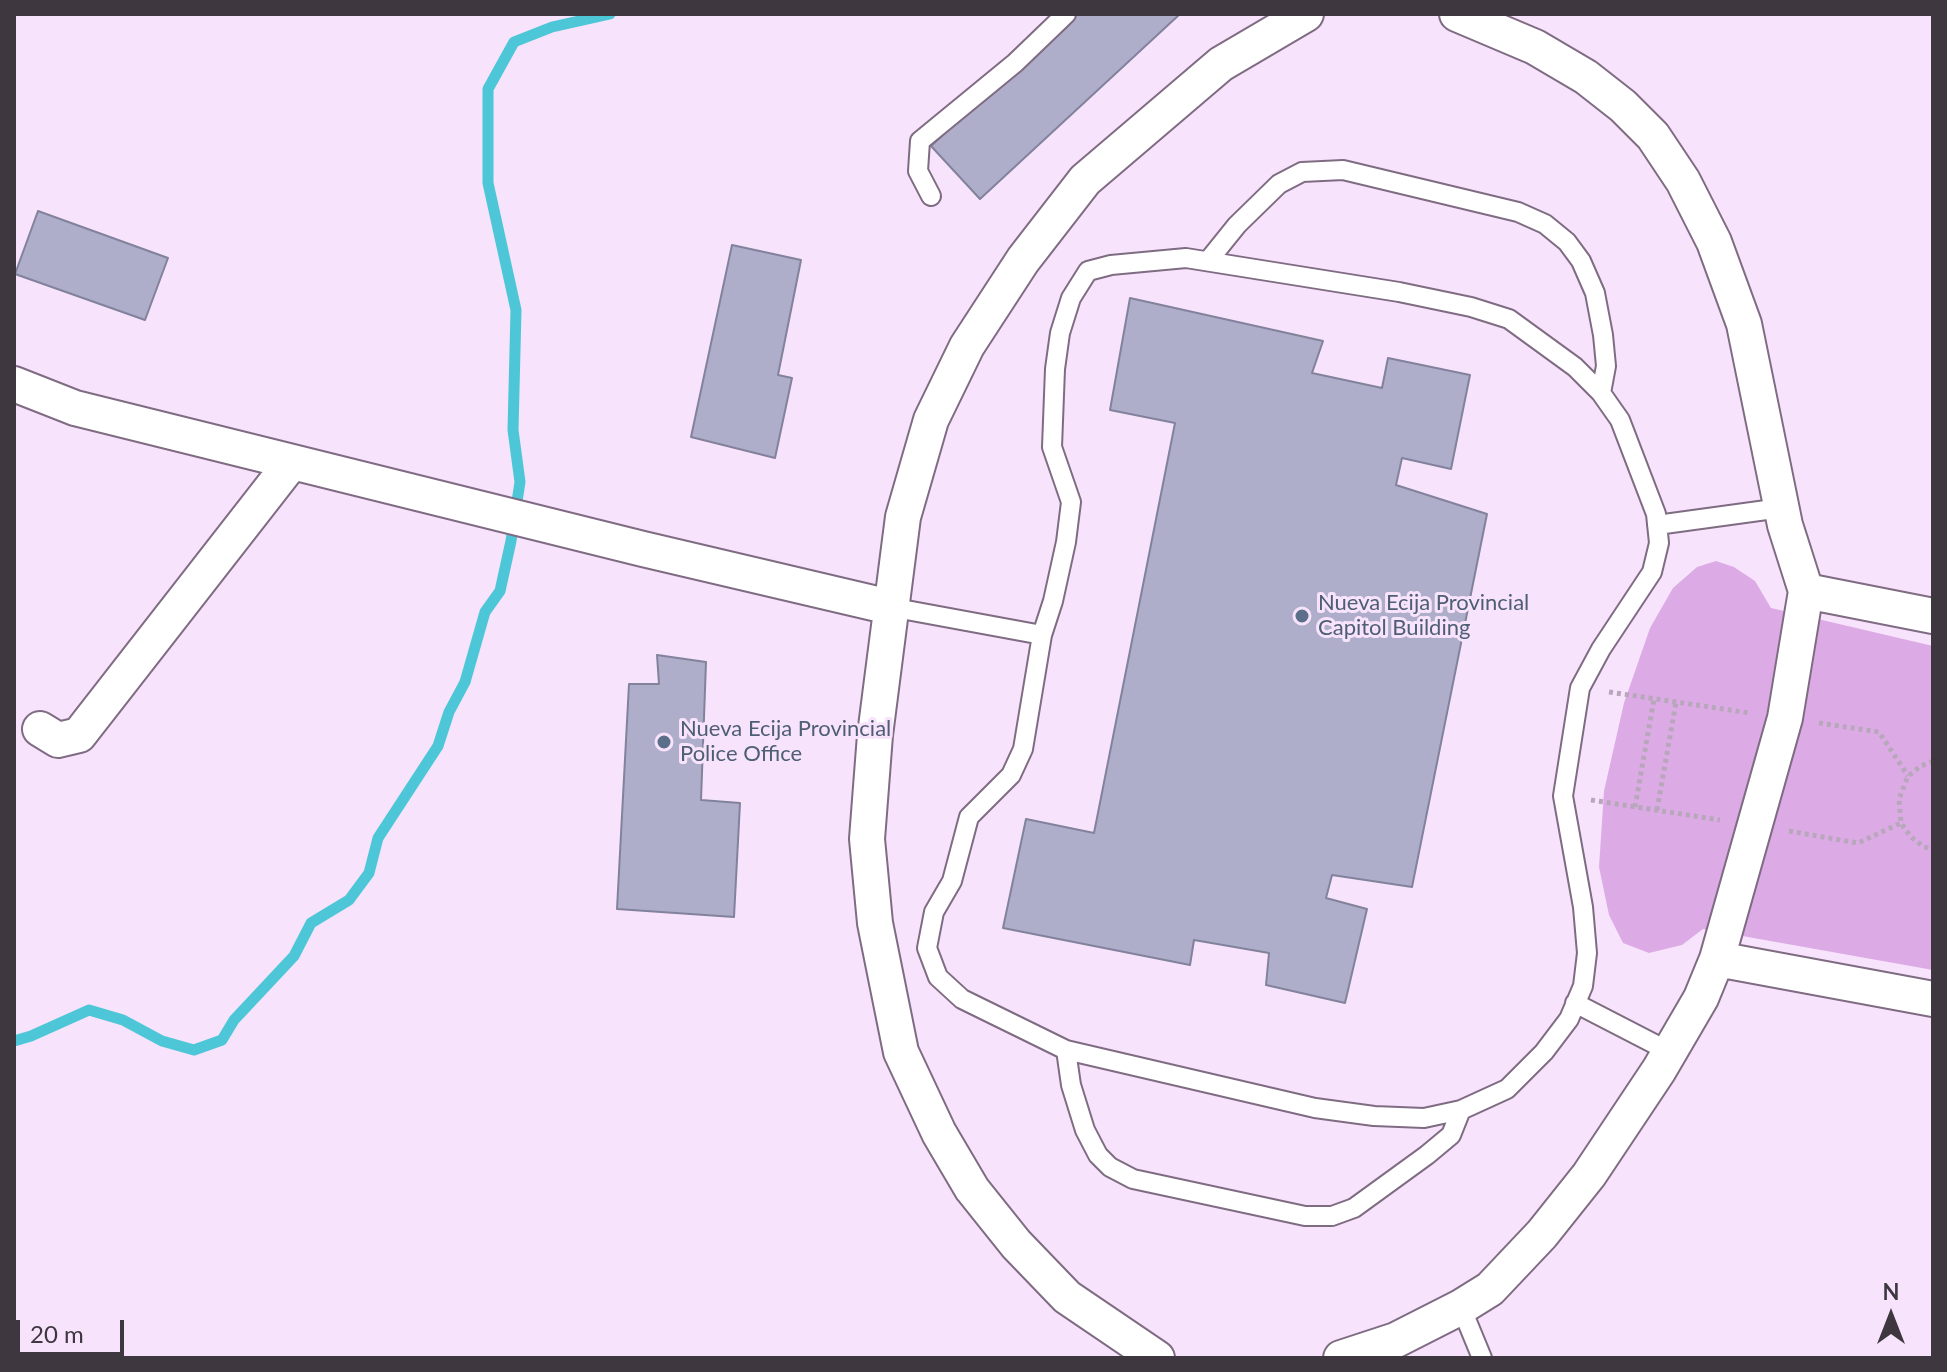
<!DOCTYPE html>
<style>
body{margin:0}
#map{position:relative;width:1947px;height:1372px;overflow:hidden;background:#f8e3fc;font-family:Lato,sans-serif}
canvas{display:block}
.frame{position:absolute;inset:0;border:16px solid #3f3740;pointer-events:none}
.north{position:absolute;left:1851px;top:1276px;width:80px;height:80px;-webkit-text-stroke:6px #f8e3fc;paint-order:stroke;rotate:0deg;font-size:22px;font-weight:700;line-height:32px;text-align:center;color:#3f3740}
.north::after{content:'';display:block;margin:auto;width:28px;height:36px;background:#3f3740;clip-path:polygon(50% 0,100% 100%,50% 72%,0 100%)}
.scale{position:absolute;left:16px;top:1320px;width:108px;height:36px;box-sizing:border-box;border:4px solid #3f3740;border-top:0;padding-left:10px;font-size:24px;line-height:28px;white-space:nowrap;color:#3f3740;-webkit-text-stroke:6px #f8e3fc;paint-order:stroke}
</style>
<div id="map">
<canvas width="1947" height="1372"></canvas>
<div class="frame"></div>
<div class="north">N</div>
<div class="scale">20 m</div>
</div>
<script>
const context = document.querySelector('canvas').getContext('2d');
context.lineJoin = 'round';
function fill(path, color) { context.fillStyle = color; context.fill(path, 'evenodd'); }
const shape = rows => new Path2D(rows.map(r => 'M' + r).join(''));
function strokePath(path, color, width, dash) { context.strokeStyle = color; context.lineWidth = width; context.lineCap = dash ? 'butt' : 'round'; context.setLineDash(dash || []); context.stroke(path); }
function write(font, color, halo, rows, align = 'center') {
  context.font = font + ' Lato,sans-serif'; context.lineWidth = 6; context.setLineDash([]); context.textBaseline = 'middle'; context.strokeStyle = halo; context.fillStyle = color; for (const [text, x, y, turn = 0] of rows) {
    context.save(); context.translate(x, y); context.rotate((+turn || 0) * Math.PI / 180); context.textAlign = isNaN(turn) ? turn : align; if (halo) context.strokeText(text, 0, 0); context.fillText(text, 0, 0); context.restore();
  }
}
fill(shape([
 [1716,561,1734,567,1755,581,1771,608,1933,646,1933,970,1703,929,1682,945,1649,953,1623,943,1609,915,1599,867,1604,791,1624,703,1650,628,1673,588,1697,567]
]), '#dcabe6');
strokePath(shape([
 [14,1041,31,1036,89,1010,123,1020,162,1041,194,1050,222,1040,234,1020,294,956,311,923,349,900,369,873,378,838,438,746,449,712,465,682,485,612,500,591,511,541,520,482,513,430,516,310,488,183,488,89,514,42,552,27,610,14]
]), '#4dc7d7', 11);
const building = shape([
 [1074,14,1180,14,980,199,931,146,1074,14],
 [38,211,168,258,145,320,15,274,38,211],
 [732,245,801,260,778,375,792,378,775,458,691,437,732,245],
 [1130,298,1323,341,1312,373,1382,388,1388,358,1470,375,1451,469,1402,458,1396,485,1487,514,1412,887,1332,875,1326,898,1367,909,1345,1003,1266,985,1269,953,1194,940,1190,965,1003,928,1026,819,1094,833,1175,423,1110,410,1130,298],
 [657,655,706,662,701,800,740,803,734,917,617,909,629,684,659,684,657,655]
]);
fill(building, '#aeaeca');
strokePath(building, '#82829d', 2);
const service = shape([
 [931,196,918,171,920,141,1015,63,1066,14],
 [1186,258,1399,292,1471,307,1509,319,1575,367,1601,393,1620,420,1656,514,1659,543,1652,572,1601,649,1580,688,1563,796,1583,907,1587,953,1583,986,1569,1019,1544,1052,1507,1089,1461,1110,1424,1118,1374,1116,1315,1108,1066,1050,962,999,938,977,927,948,934,912,952,881,969,817,1011,775,1023,749,1042,635,1053,601,1066,542,1071,502,1052,447,1055,369,1060,333,1071,298,1088,271,1111,265,1186,258],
 [1208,261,1237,225,1279,184,1302,172,1343,170,1518,212,1545,224,1567,242,1581,261,1595,293,1603,335,1606,366,1601,393],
 [1657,525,1781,508],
 [890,607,1042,635],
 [1575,1003,1670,1052],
 [1066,1050,1071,1085,1085,1130,1098,1155,1110,1167,1133,1179,1305,1216,1332,1216,1354,1208,1427,1155,1451,1135,1461,1110],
 [1461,1307,1482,1358]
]);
const minor = shape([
 [14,384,75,408,643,549,890,607],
 [1806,591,1933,616],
 [40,729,58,740,79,735,291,463],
 [1717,959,1933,999],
 [1157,1358,1067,1297,1016,1244,972,1189,939,1133,901,1052,875,923,867,839,875,735,903,517,931,420,967,346,1023,260,1085,180,1221,64,1306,14],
 [1341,1358,1396,1340,1461,1307,1490,1289,1542,1234,1589,1175,1659,1070,1701,998,1717,959,1785,718,1806,591,1785,525,1744,324,1714,242,1683,181,1653,136,1623,106,1586,77,1535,47,1457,14]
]);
strokePath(service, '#7f6c83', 22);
strokePath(minor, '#7f6c83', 38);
strokePath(shape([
 [1609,692,1750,713],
 [1819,723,1879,732,1908,776],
 [1933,761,1921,766,1908,776,1899,799,1901,823,1911,837,1924,847,1933,849],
 [1591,800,1720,820],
 [1635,807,1654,699],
 [1657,810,1676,702],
 [1789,831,1858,843,1901,823]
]), '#b8a7bb', 5, [4, 4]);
strokePath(service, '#fff', 18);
strokePath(minor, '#fff', 34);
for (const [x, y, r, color] of [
 [1302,616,8,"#5c6f8a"],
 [664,742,8,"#5c6f8a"]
]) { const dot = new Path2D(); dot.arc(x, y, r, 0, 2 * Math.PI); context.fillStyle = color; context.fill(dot); strokePath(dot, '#f8e3fc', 3); }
write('22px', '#4e5e75', '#f8e3fc', [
 ["Nueva Ecija Provincial",1318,603],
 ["Capitol Building",1318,628],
 ["Nueva Ecija Provincial",680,729],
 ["Police Office",680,754]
], 'left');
</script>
